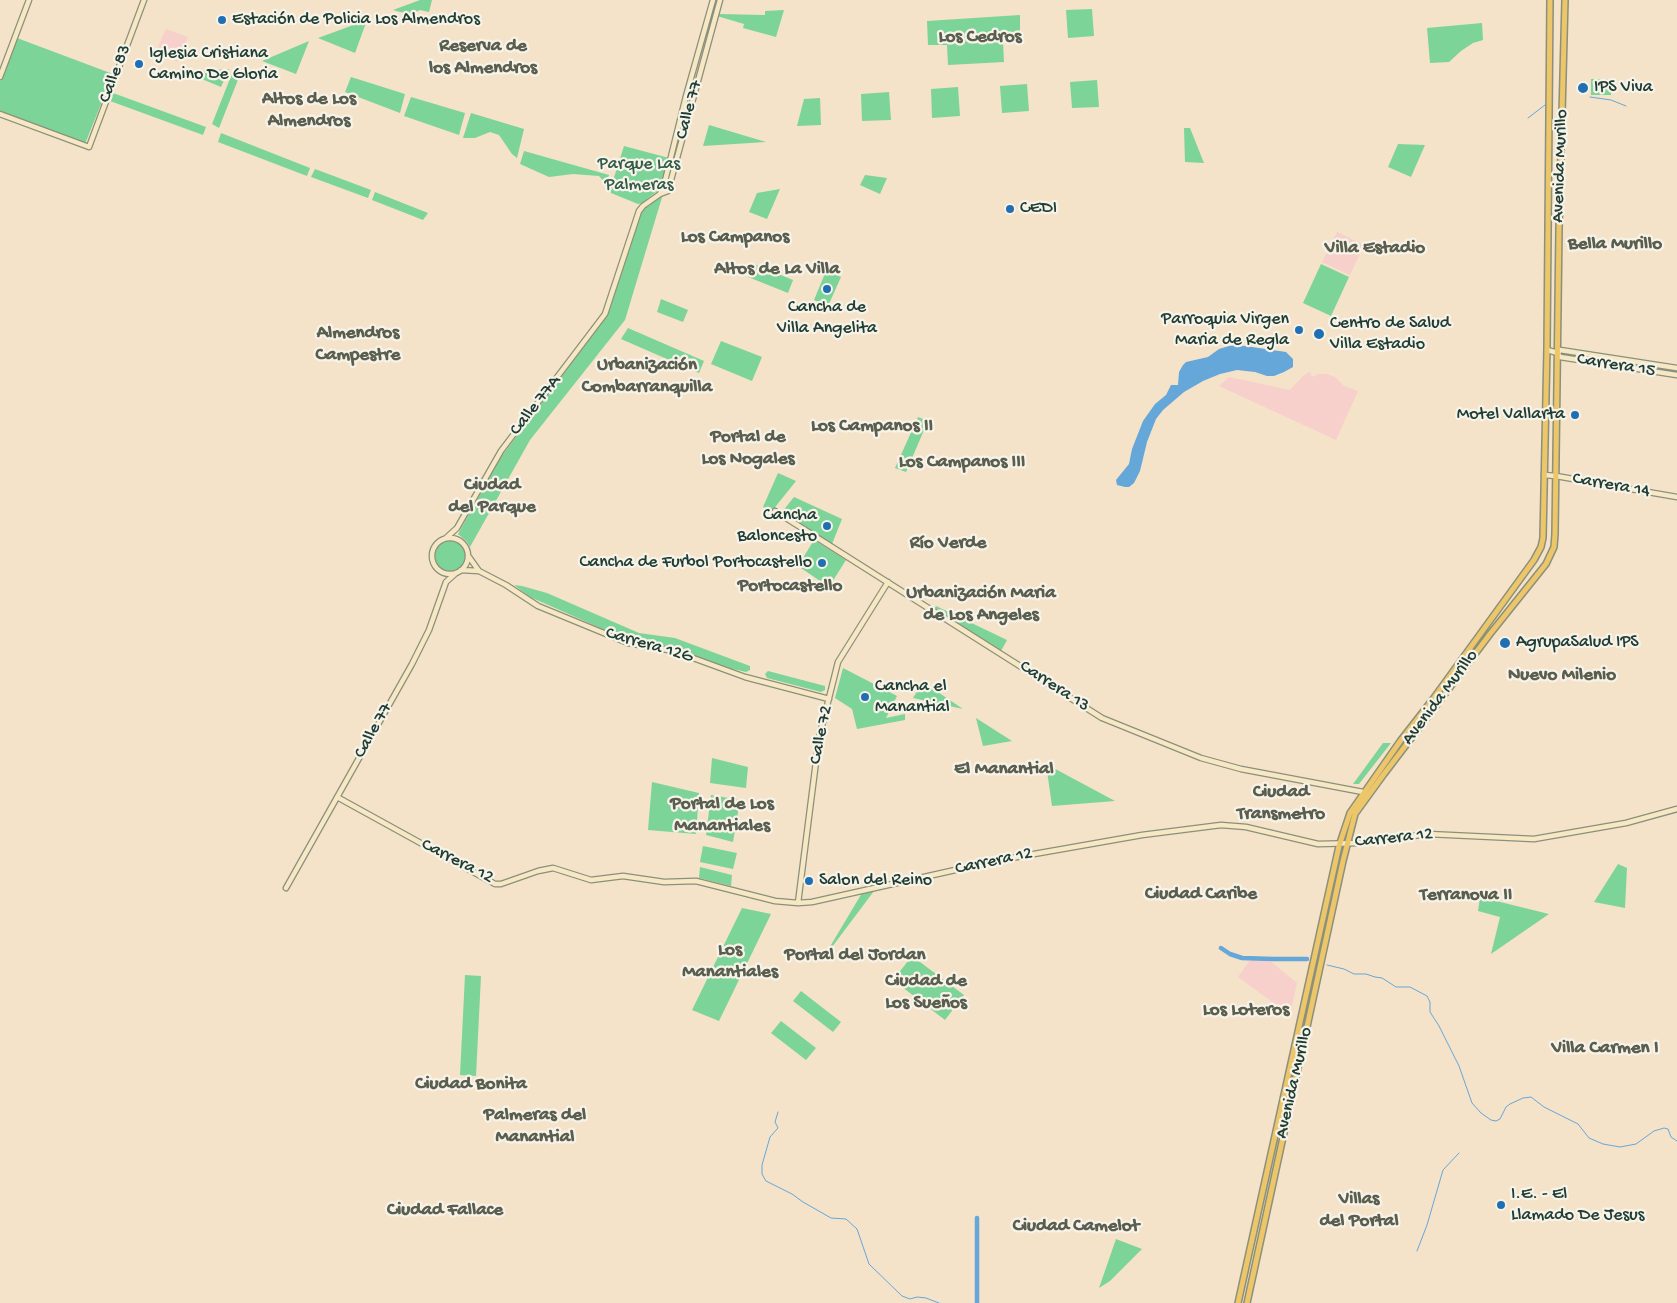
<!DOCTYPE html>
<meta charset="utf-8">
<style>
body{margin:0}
canvas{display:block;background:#f4e2c9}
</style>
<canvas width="1677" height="1303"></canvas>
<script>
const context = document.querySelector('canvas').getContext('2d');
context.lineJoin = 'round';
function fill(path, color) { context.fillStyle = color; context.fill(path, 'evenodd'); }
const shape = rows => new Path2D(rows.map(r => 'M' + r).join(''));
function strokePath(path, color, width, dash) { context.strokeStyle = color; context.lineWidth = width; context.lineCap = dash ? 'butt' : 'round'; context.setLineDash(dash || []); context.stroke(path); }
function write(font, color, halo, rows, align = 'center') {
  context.font = font + ' "Gochi Hand",sans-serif'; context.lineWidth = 4.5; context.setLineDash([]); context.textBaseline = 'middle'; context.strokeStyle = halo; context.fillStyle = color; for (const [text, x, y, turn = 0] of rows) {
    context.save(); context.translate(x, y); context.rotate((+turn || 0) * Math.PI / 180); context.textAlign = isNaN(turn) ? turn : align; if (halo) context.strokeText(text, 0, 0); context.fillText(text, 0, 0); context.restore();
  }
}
fill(shape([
 [166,29,188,37,178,62,155,53],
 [1337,232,1364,245,1350,275,1322,262],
 [1310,372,1312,377,1318,374,1327,374,1335,377,1344,386,1358,391,1336,440,1219,386,1229,377,1290,390,1303,376],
 [1250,960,1270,961,1297,983,1290,1015,1238,977]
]), '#f7d0cc');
fill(shape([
 [420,0,432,0,429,12,420,10,416,12,415,16,393,10],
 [1092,9,1094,36,1068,38,1066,10],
 [784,10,776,37,743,28,744,24,717,16,718,14,765,15,765,11],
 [1020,15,1020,40,1003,42,1004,62,948,65,947,45,928,45,927,21],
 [367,20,355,53,318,38],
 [1482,23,1483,40,1473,43,1461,51,1449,62,1430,63,1427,28],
 [17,38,113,74,85,144,0,111,0,82],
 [309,41,296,74,262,61],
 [229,69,221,87,185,72],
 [235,70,241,72,219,128,212,124,233,71],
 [351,77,405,94,400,113,345,92],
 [1591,79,1611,79,1611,95,1591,95],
 [1097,80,1099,107,1072,108,1070,82],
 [1027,84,1029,111,1002,113,1000,86],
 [958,87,960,116,932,118,931,89],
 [889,92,891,120,862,121,861,94],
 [113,93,206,127,203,135,110,101],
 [411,97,465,113,459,135,404,116],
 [820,98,821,125,797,126,804,99],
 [471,113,524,129,517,158,512,154,499,135,490,132,475,138,463,138],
 [709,125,766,142,703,146],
 [1184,128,1190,128,1204,163,1185,162],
 [221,133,310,168,307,176,218,142],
 [1398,144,1425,145,1411,177,1388,167],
 [624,146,669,158,661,188,642,203,638,204,611,193,610,190],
 [524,151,609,175,606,184,599,176,573,174,549,177,520,164],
 [315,169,371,190,368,198,311,177],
 [865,175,887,178,880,194,860,185],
 [780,189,767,219,749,212,757,193],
 [375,192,428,213,423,220,372,200],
 [663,194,625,320,530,440,470,547,467,542,458,534,501,457,607,316,610,309,639,214,644,208],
 [754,264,793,280,788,293,748,277],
 [1321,264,1349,277,1331,316,1303,303],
 [826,271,841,277,828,306,814,300],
 [661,299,688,310,683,322,657,312],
 [628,328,704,361,699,373,621,339],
 [721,341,762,357,752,381,711,364],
 [918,417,928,421,906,472,895,468],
 [778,473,796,481,772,511,763,507],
 [794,497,842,519,832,544,782,512],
 [814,540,846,560,829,587,798,566],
 '435 556a15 15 0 1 1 30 0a15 15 0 1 1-30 0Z',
 [514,585,522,586,547,593,639,633,675,638,750,666,750,670,746,672,733,669,665,646,623,638,530,597],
 [936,606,1007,640,1001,651,934,609],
 [843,668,897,696,886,718,905,714,905,720,857,729,852,709,835,698],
 [768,671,825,686,825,690,821,692,767,678,765,674],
 [923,682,963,709,913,698],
 [976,718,1012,741,983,746],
 [1383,743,1391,743,1359,784,1353,784],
 [712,758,748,767,746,788,710,783],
 [1046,764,1115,801,1052,806],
 [652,782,699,793,696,834,648,830],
 [711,795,740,800,733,842,706,835],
 [703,846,737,853,733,869,700,862],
 [1618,864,1627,868,1625,908,1594,902],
 [700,867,732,875,731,886,699,878],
 [874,891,829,951,822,960,862,893],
 [1480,897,1549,914,1491,954,1500,917,1478,911],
 [742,908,771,914,719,1021,692,1010],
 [912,956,964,995,945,1020,893,980],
 [465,975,481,976,476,1076,460,1075],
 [801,991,841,1022,833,1032,793,1001],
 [781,1021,816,1048,806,1060,771,1033],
 [1116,1239,1142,1249,1110,1281,1099,1288]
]), '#7dd499');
fill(shape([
 [1238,345,1286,352,1293,359,1293,367,1284,372,1274,376,1267,376,1255,372,1237,370,1220,374,1203,381,1184,392,1163,410,1156,419,1147,442,1140,471,1134,483,1129,487,1125,487,1117,485,1116,480,1129,464,1132,449,1143,421,1155,404,1166,395,1171,385,1178,385,1179,372,1183,365,1186,362,1208,357,1219,349,1229,346]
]), '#64a7d8');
strokePath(shape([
 [1590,97,1611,100,1626,106],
 [1528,118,1545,105],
 [1327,965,1344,969,1354,974,1366,974,1375,977,1382,978,1396,987,1410,987,1427,996,1430,1002,1430,1012,1439,1026,1459,1066,1472,1103,1481,1113,1491,1120,1496,1121,1500,1119,1506,1107,1510,1104,1523,1098,1531,1097,1544,1107,1578,1124,1589,1138,1603,1144,1620,1147,1636,1144,1654,1131,1664,1128,1668,1129,1671,1137,1677,1141],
 [778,1112,775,1122,778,1128,770,1137,762,1165,762,1174,766,1181,792,1194,803,1202,831,1218,846,1219,857,1229,869,1264,902,1296,910,1299,917,1297,926,1298,939,1303],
 [1417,1251,1427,1225,1443,1170,1459,1153]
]), '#64a7d8', 1);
strokePath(shape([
 [1221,948,1230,954,1242,958,1273,959,1307,959],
 [977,1303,977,1218]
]), '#64a7d8', 4.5);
const secondary = shape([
 [0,77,29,0],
 [0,114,89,147,144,0],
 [660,194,663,189,686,96,713,0],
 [1547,350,1558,353,1560,350,1677,368],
 [1558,354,1560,357,1677,375],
 [1544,475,1556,476,1677,497],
 [775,511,1102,718,1201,758,1241,769,1363,792],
 '432 556a18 18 0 1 1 36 0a18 18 0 1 1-36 0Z',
 [446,538,457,528,501,451,605,314,639,211,643,206,660,194,668,191,720,0],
 [469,557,479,571],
 [461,570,479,571,506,585,538,606,628,643,674,651,745,677,829,699],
 [337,797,495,884,501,884,538,871,553,868,591,880,623,876,664,882,696,881,775,901,798,903,812,902,1000,860,1142,835,1221,825,1246,827,1318,844,1360,843,1428,834,1534,839,1626,823,1677,809],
 [286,888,412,664,429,630,446,582,456,573],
 [798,903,819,738,838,662,888,582]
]);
const primary = shape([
 [1238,1303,1339,846,1350,813,1401,740,1433,699,1534,560,1541,547,1543,538,1547,348,1550,0],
 [1247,1303,1343,861,1355,814,1384,774,1438,703,1490,634,1546,564,1554,547,1555,534,1559,229,1565,0]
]);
strokePath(secondary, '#8a907e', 7);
strokePath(primary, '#8a907e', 8);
strokePath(secondary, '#f7e8c3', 4.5);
strokePath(primary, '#ecc669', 5);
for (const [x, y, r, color] of [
 [222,20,5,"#1f6fb2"],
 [139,64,5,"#1f6fb2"],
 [1583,88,6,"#1f6fb2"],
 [1010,209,5,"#1f6fb2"],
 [827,289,5,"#1f6fb2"],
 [1299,330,5,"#1f6fb2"],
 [1319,334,6,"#1f6fb2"],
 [1575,415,5,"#1f6fb2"],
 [827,526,5,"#1f6fb2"],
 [822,563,5,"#1f6fb2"],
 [1505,643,6,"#1f6fb2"],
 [865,697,5,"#1f6fb2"],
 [809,881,5,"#1f6fb2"],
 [1501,1205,5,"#1f6fb2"]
]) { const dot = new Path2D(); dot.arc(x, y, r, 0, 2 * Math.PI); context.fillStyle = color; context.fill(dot); strokePath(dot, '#f7f3e8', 2); }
write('18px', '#1f3d34', '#f7f3e8', [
 ["Estación de Policia Los Almendros",232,20],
 ["Iglesia Cristiana",149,54],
 ["Camino De Gloria",149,75],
 ["IPS Viva",1594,88],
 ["CEDI",1020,209],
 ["Cancha de",827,308,"center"],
 ["Villa Angelita",827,329,"center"],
 ["Parroquia Virgen",1289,320,"right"],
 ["Maria de Regla",1289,341,"right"],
 ["Centro de Salud",1330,324],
 ["Villa Estadio",1330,345],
 ["Motel Vallarta",1565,415,"right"],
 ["Cancha",817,516,"right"],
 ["Baloncesto",817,537,"right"],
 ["Cancha de Furbol Portocastello",812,563,"right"],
 ["AgrupaSalud IPS",1516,643],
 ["Cancha el",875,687],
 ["Manantial",875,708],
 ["Salon del Reino",819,881],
 ["I.E. - El",1511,1195],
 ["Llamado De Jesus",1511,1216]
], 'left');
write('18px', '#1f3d34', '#f7f3e8', [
 ["Calle 83",116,74,-69],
 ["Calle 77",690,110,-75],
 ["Avenida Murillo",1561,166,-88],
 ["Carrera 15",1616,366,9],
 ["Calle 77A",536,406,-52],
 ["Carrera 14",1611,486,10],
 ["Carrera 12G",649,646,16],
 ["Carrera 13",1054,687,33],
 ["Avenida Murillo",1441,698,-53],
 ["Calle 77",374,731,-61],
 ["Calle 72",822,735,-79],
 ["Carrera 12",1394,839,-6],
 ["Carrera 12",457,862,27],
 ["Carrera 12",994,862,-12],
 ["Avenida Murillo",1295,1083,-77]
]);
write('18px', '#325b48', '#f7f3e8', [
 ["Parque Las",639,165],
 ["Palmeras",639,186]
]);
write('bold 19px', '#595e4f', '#f7f3e8', [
 ["Los Cedros",980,38],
 ["Reserva de",483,47],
 ["los Almendros",483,69],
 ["Altos de Los",309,100],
 ["Almendros",309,122],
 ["Los Campanos",735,238],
 ["Bella Murillo",1615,245],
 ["Villa Estadio",1375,249],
 ["Altos de La Villa",777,270],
 ["Almendros",358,334],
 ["Campestre",358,356],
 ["Urbanización",647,366],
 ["Combarranquilla",647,388],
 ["Los Campanos II",872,427],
 ["Portal de",748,438],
 ["Los Nogales",748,460],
 ["Los Campanos III",962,463],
 ["Ciudad",492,486],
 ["del Parque",492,508],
 ["Río Verde",948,544],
 ["Portocastello",790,587],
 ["Urbanización Maria",981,594],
 ["de Los Angeles",981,616],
 ["Nuevo Milenio",1562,676],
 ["El Manantial",1004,770],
 ["Ciudad",1281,793],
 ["Transmetro",1281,815],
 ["Portal de Los",722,805],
 ["Manantiales",722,827],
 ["Ciudad Caribe",1201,895],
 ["Terranova II",1466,896],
 ["Los",730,951],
 ["Manantiales",730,973],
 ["Portal del Jordan",855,956],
 ["Ciudad de",926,982],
 ["Los Sueños",926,1004],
 ["Los Loteros",1246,1011],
 ["Villa Carmen I",1605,1049],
 ["Ciudad Bonita",471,1085],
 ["Palmeras del",535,1116],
 ["Manantial",535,1138],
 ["Villas",1359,1200],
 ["del Portal",1359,1222],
 ["Ciudad Fallace",445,1211],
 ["Ciudad Camelot",1076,1227]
]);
</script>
